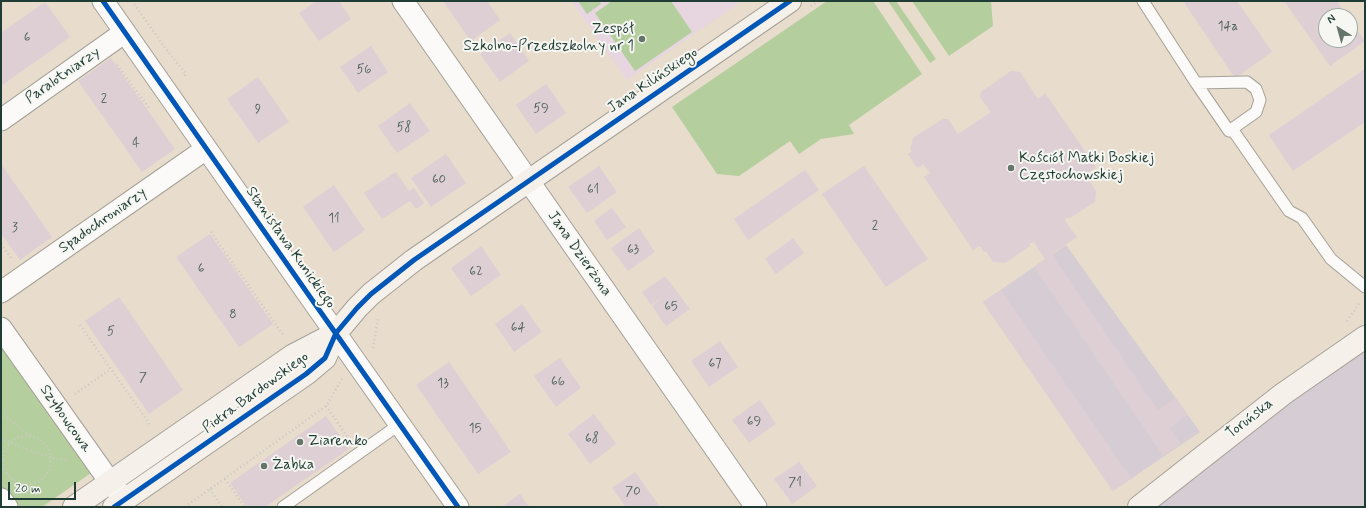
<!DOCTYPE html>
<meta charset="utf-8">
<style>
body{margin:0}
#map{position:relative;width:1366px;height:508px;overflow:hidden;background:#e8dccd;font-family:Mynerve,sans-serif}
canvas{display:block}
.frame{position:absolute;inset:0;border:2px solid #1f3d34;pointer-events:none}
.north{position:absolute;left:1318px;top:8px;width:40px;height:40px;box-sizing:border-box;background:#f6f6f2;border:1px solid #a0aca6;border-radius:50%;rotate:323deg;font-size:11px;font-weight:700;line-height:16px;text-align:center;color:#1f3d34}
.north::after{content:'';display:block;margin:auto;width:14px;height:18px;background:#65756a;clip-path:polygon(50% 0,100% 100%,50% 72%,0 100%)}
.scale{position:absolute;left:8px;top:482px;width:68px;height:18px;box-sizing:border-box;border:2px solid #1f3d34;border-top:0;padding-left:5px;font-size:12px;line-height:14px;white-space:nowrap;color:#1f3d34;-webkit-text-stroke:3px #f6f6f2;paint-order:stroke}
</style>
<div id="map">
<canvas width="1366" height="508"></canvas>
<div class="frame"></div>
<div class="north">N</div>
<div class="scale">20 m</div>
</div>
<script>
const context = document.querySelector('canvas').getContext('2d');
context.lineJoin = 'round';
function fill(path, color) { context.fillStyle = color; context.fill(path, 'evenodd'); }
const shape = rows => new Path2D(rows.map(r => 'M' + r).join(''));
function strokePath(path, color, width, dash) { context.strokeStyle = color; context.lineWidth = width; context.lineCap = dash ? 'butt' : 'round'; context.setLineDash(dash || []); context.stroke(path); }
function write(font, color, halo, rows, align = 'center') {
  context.font = font + ' Mynerve,sans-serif'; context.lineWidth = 4; context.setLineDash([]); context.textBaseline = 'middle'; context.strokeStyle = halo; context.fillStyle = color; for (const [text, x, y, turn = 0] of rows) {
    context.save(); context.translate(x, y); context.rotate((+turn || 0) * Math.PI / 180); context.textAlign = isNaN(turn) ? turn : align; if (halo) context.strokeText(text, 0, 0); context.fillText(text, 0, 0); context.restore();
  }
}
fill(shape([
 [571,1,742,1,627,80]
]), '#e7d6e0');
fill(shape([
 [1066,245,1200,432,1113,491,983,302],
 [1365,337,1365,507,1139,507]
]), '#d6ccd3');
fill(shape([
 [578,1,599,1,601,4,587,14],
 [612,1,671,1,692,32,635,71,595,13],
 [827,1,873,1,922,74,849,125,854,134,821,139,799,154,790,141,739,176,717,174,672,107],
 [888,1,896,1,936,59,930,63],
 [912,1,991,1,993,26,949,56],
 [1,328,91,473,42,507,7,507,1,499]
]), '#b5ce9e');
fill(shape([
 [316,1,339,1,351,19,319,41,299,13],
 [443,1,487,1,500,20,471,41],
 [1183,1,1237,1,1272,52,1235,78],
 [1284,1,1337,1,1347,16,1326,16,1326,40,1350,40,1350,20,1365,41,1330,66],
 [45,2,70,37,1,86,1,33],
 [510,33,529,61,500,82,480,54],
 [371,46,388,72,358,93,340,67],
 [111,58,175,149,142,172,78,81],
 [1365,69,1365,122,1293,171,1269,135],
 [1011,71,1020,72,1038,99,1045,93,1096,167,1088,173,1091,179,1089,180,1096,191,1095,202,1070,218,1066,218,1065,221,1077,237,1052,254,1158,410,1176,398,1188,415,1170,428,1181,444,1163,456,1034,267,1045,259,1033,241,1033,243,1030,243,1030,246,1005,263,993,262,986,251,984,252,980,246,973,250,924,177,930,173,923,164,917,168,908,154,912,152,910,150,913,138,943,119,948,119,958,134,991,112,980,97,981,92],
 [258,77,289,122,258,143,227,99],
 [546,84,566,113,536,134,516,105],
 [410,103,430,131,397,153,378,126],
 [446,154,466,183,431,207,411,178],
 [1,164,52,237,20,260,1,233],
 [599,166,617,192,587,213,568,187],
 [864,166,928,259,886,287,822,194],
 [805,170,819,190,748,240,734,219],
 [396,172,409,191,414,188,424,203,416,209,410,201,382,219,364,193],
 [334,185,365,230,334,252,303,207],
 [612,208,626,227,607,240,594,221],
 [639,228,655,252,628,271,611,248],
 [210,234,273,324,239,347,176,257],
 [793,238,804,253,776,274,765,259],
 [481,246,501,275,471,296,451,268],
 [665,276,690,309,666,326,652,306,663,297,651,305,642,292],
 [1001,290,1131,478,1113,491,983,302],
 [119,297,183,390,149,414,85,321],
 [522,304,542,332,514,352,495,324],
 [720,341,738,367,709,387,691,361],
 [560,358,581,388,556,407,534,376],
 [449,362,511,452,478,474,416,385],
 [760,400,776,424,749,443,732,420],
 [594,414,616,444,590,464,568,434],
 [326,416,349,449,265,507,247,507,230,483],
 [799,462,817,486,792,504,774,479],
 [635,472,653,497,660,507,626,507,612,488],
 [520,494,529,507,502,507]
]), '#ddcfd4');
const lane = shape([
 [1143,1,1196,83,1229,131,1256,112,1260,100,1256,89,1247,82,1196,83],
 [1232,129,1289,211,1302,218,1331,259,1365,287],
 [283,507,400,424]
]);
const street = shape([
 [103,1,315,304,458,507],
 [403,1,756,507],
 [1,120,125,32],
 [1,292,206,149],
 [1,328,110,482,122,496],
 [1,499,7,507]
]);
const secondary = shape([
 [74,507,292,356,336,333],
 [114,507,306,374,325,358,336,333,357,308,371,294,414,260,790,1],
 [1139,507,1283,394,1365,337]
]);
strokePath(lane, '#a4a197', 13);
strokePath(street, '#a4a197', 23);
strokePath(secondary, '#a4a197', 24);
strokePath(shape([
 [132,1,166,49,186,74,183,77],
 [589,1,594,9],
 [811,6,819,1],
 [117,65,149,108],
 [211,232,284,336],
 [1,244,11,258],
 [1347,321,1360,302],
 [80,325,151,426],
 [373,348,378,319],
 [75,394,111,369],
 [326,406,350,440],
 [1,413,16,425,31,436],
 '3 460a24 24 0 1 1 48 0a24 24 0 1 1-48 0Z',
 [1,438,10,443,51,458,68,461],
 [225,479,245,507],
 [210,489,222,507],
 [42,507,52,500],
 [185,507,326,406,342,379]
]), '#c9c9c5', 2.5, [1, 3]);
strokePath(lane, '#fcfaf8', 11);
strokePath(street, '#fcfaf8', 21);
strokePath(secondary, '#f5f0ea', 22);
strokePath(shape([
 [103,1,315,304,458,507],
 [114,507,306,374,325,358,336,333,357,308,371,294,414,260,790,1]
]), '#0057b8', 5);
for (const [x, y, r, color] of [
 [642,39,4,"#65756a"],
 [1011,168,4,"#65756a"],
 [300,442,4,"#65756a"],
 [264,466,4,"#65756a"]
]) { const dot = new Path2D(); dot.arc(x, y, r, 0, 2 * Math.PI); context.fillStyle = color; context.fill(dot); strokePath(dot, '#f6f6f2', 1.5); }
write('13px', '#4e625c', null, [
 ["14a",1228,27],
 ["6",27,38],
 ["56",364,70],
 ["2",104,99],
 ["59",541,109],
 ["9",258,110],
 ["58",404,128],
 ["4",136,144],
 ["60",439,180],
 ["61",593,190],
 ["11",334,219],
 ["2",875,226],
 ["3",15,228],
 ["63",633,250],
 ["6",201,269],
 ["62",476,272],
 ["65",671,307],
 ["8",233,315],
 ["64",518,328],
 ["5",111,332],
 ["67",715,364],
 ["7",143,378],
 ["66",558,382],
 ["13",443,384],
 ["69",754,422],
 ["15",475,429],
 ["68",592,439],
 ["71",795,483],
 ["70",633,492]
]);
write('15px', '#1f3d34', '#f6f6f2', [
 ["Zespół",634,30,"right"],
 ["Szkolno-Przedszkolny nr 1",634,47,"right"],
 ["Kościół Matki Boskiej",1019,159],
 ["Częstochowskiej",1019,176],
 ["Ziarenko",308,442],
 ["Żabka",272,466]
], 'left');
write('15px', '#1f3d34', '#f6f6f2', [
 ["Paralotniarzy",63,76,-35],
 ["Jana Kilińskiego",653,81,-34],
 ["Spadochroniarzy",103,221,-35],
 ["Stanisława Kunickiego",290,248,55],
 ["Jana Dzierżona",579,254,55],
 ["Piotra Bardowskiego",256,393,-36],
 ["Szybowcowa",65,419,55],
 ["Toruńska",1250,419,-38]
]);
</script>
